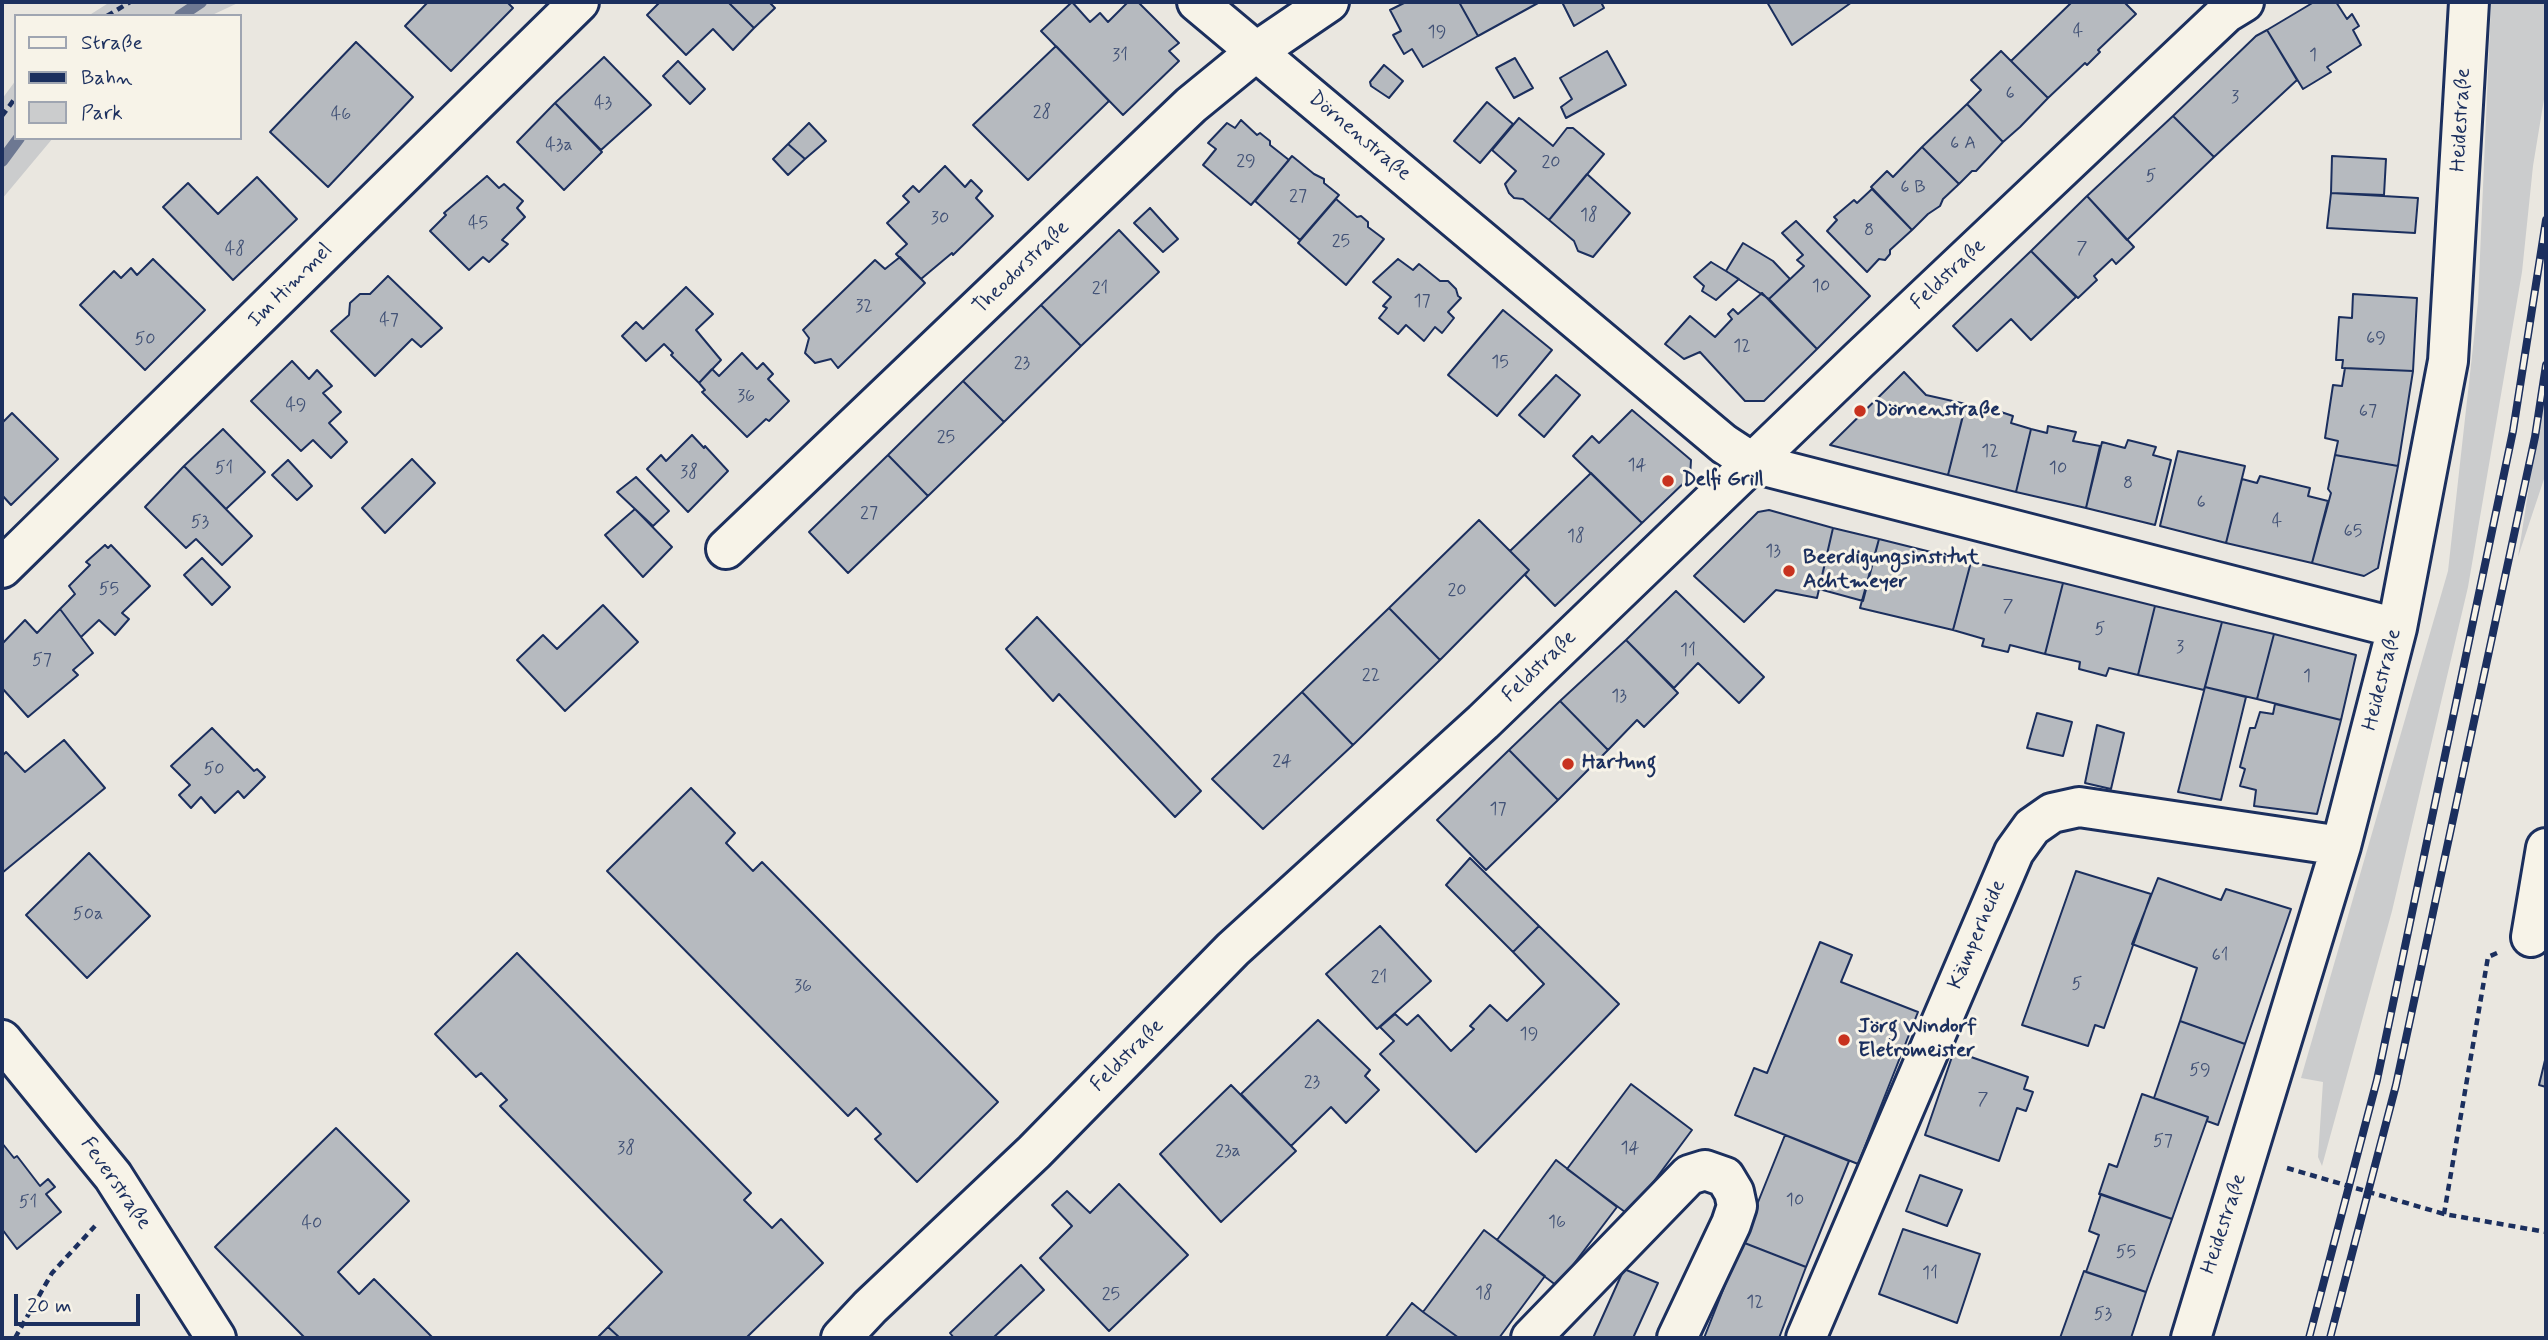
<!DOCTYPE html>
<meta charset="utf-8">
<style>
body{margin:0}
#map{position:relative;width:2548px;height:1340px;overflow:hidden;background:#eae7e0;font-family:Mynerve,sans-serif}
canvas{display:block}
.frame{position:absolute;inset:0;border:4px solid #1b2f5e;pointer-events:none}
.legend{position:absolute;left:14px;top:14px;width:228px;height:126px;box-sizing:border-box;background:#f7f3e8;border:2px solid #9fa5b1;margin:0;padding:9px 12px;list-style:none;font-size:21px;color:#1b2f5e}
.legend li{display:flex;align-items:center;gap:14px;height:35px}
.legend b{width:35px;border:2px solid #9fa5b1}
.scale{position:absolute;left:14px;top:1294px;width:126px;height:32px;box-sizing:border-box;border:4px solid #1b2f5e;border-top:0;padding-left:9px;font-size:21px;line-height:24px;white-space:nowrap;color:#1b2f5e;-webkit-text-stroke:5px #f7f3e8;paint-order:stroke}
</style>
<div id="map">
<canvas width="2548" height="1340"></canvas>
<div class="frame"></div>
<ul class="legend">
<li><b style="height:9px;background:#f7f3e8"></b>Straße</li>
<li><b style="height:9px;background:#1b2f5e"></b>Bahn</li>
<li><b style="height:19px;background:#cbcccd"></b>Park</li>
</ul>
<div class="scale">20 m</div>
</div>
<script>
const context = document.querySelector('canvas').getContext('2d');
context.lineJoin = 'round';
function fill(path, color) { context.fillStyle = color; context.fill(path, 'evenodd'); }
const shape = rows => new Path2D(rows.map(r => 'M' + r).join(''));
function strokePath(path, color, width, dash) { context.strokeStyle = color; context.lineWidth = width; context.lineCap = dash ? 'butt' : 'round'; context.setLineDash(dash || []); context.stroke(path); }
function write(font, color, halo, rows, align = 'center') {
  context.font = font + ' Mynerve,sans-serif'; context.lineWidth = 6; context.setLineDash([]); context.textBaseline = 'middle'; context.strokeStyle = halo; context.fillStyle = color; for (const [text, x, y, turn = 0] of rows) {
    context.save(); context.translate(x, y); context.rotate((+turn || 0) * Math.PI / 180); context.textAlign = isNaN(turn) ? turn : align; if (halo) context.strokeText(text, 0, 0); context.fillText(text, 0, 0); context.restore();
  }
}
fill(shape([
 [110,2,240,2,210,16,88,16],
 [2491,2,2546,2,2546,87,2533,166,2522,272,2468,587,2392,911,2322,1166,2318,1157,2323,1082,2301,1078,2448,571,2478,302],
 [16,80,16,138,53,138,2,199,2,99],
 [2546,377,2546,473,2518,557]
]), '#cbcccd');
strokePath(shape([
 [180,16,201,2],
 [2,161,19,138]
]), '#6d7892', 12);
const building = shape([
 [428,2,507,2,513,8,451,71,405,26,428,2],
 [660,2,728,2,754,28,733,50,713,29,686,55,647,15,660,2],
 [728,2,769,2,775,8,754,28,728,2],
 [1072,2,1090,22,1100,13,1108,22,1128,2,1138,2,1179,43,1169,51,1179,61,1123,115,1041,31,1072,2],
 [1406,2,1459,2,1478,36,1423,67,1412,49,1404,54,1393,35,1401,31,1390,10,1406,2],
 [1459,2,1538,2,1538,3,1478,36,1459,2],
 [1562,2,1601,2,1604,8,1574,26,1562,2],
 [1767,2,1852,2,1792,45,1767,2],
 [2072,2,2124,2,2136,14,2098,50,2100,52,2087,65,2085,63,2048,98,2011,61,2072,2],
 [2314,2,2336,2,2347,19,2352,14,2359,26,2353,30,2361,45,2327,67,2331,72,2303,89,2267,30,2314,2],
 [2267,30,2297,80,2214,157,2173,116,2256,36,2267,30],
 [356,42,413,97,328,187,270,132,356,42],
 [1056,46,1109,101,1028,180,973,125,1056,46],
 [1607,51,1626,85,1566,118,1561,107,1572,99,1560,78,1607,51],
 [2001,51,2048,98,2020,127,2003,142,1967,104,1981,90,1971,80,2001,51],
 [604,57,651,105,601,150,555,103,604,57],
 [1515,58,1533,88,1514,98,1496,68,1515,58],
 [678,61,705,89,690,104,663,76,678,61],
 [1384,65,1403,81,1389,98,1371,86,1370,82,1384,65],
 [1487,102,1513,124,1480,163,1454,141,1487,102],
 [555,103,602,152,564,190,517,142,555,103],
 [1967,104,2003,142,1976,171,1972,171,1959,184,1922,147,1967,104],
 [2173,116,2214,157,2127,240,2087,196,2173,116],
 [1519,118,1553,146,1567,128,1573,128,1604,154,1549,220,1523,199,1514,198,1509,193,1505,184,1516,171,1492,150,1519,118],
 [1241,120,1257,135,1260,133,1270,141,1270,145,1289,160,1251,205,1203,165,1216,149,1208,143,1227,123,1235,128,1241,120],
 [809,123,826,141,805,159,788,144,809,123],
 [788,144,805,159,788,175,773,159,788,144],
 [1922,147,1959,184,1943,199,1940,206,1928,214,1912,230,1871,187,1887,171,1893,177,1922,147],
 [1292,156,1314,174,1324,179,1324,183,1339,195,1300,240,1255,201,1292,156],
 [2332,156,2386,159,2384,195,2331,193,2332,156],
 [945,166,965,187,971,180,982,191,976,198,993,216,953,255,952,253,921,279,896,254,907,244,887,223,909,202,903,196,913,186,919,192,945,166],
 [1587,174,1630,213,1593,257,1578,251,1574,241,1549,220,1587,174],
 [487,176,499,188,504,184,523,201,517,208,525,217,502,240,508,244,489,262,483,257,469,270,430,231,446,215,444,213,487,176],
 [257,177,297,219,233,280,163,207,188,183,218,214,257,177],
 [1872,189,1912,230,1890,250,1890,254,1885,260,1879,259,1867,272,1827,231,1837,220,1834,217,1854,200,1857,203,1872,189],
 [2331,193,2418,198,2415,233,2327,228,2331,193],
 [2087,196,2134,247,2116,264,2112,259,2094,276,2097,280,2078,298,2031,251,2087,196],
 [1336,199,1357,217,1361,216,1368,222,1368,227,1384,239,1346,285,1298,243,1336,199],
 [1150,208,1178,239,1163,252,1134,223,1150,208],
 [1796,221,1870,296,1817,349,1769,299,1804,266,1797,260,1803,255,1782,233,1796,221],
 [1119,230,1159,272,1081,346,1041,305,1119,230],
 [1743,243,1773,261,1790,279,1769,299,1726,271,1743,243],
 [2031,251,2076,297,2031,340,2011,319,1977,351,1953,326,2031,251],
 [900,257,925,283,838,368,831,359,815,363,805,353,809,338,803,330,875,260,885,269,900,257],
 [153,259,205,310,145,370,80,305,114,271,121,278,131,268,137,275,153,259],
 [1398,259,1413,270,1419,264,1440,281,1448,281,1456,289,1458,296,1461,298,1448,312,1454,318,1442,333,1435,327,1424,341,1406,325,1398,334,1379,318,1387,308,1383,306,1391,297,1373,282,1398,259],
 [1711,262,1739,279,1716,300,1702,291,1704,286,1694,277,1711,262],
 [388,276,442,328,421,347,412,339,375,376,331,331,349,315,350,303,360,294,370,294,388,276],
 [686,287,713,314,696,330,721,360,699,383,671,355,673,353,664,344,646,361,622,336,636,322,643,329,686,287],
 [1762,293,1817,349,1764,401,1745,401,1700,352,1684,359,1665,344,1690,316,1715,337,1732,319,1728,314,1733,309,1738,314,1762,293],
 [2353,294,2417,298,2413,371,2342,368,2343,360,2336,360,2339,317,2352,318,2353,294],
 [1041,305,1081,346,1004,422,963,381,1041,305],
 [1503,310,1552,350,1497,416,1448,375,1503,310],
 [742,353,757,369,763,363,773,374,768,379,789,401,769,421,766,419,747,437,702,392,705,390,699,383,712,369,719,376,742,353],
 [292,361,309,379,317,370,332,386,323,393,341,412,329,423,347,442,331,458,313,440,301,451,251,401,292,361],
 [2345,368,2413,371,2398,466,2335,455,2338,441,2325,438,2333,385,2342,386,2345,368],
 [1904,372,1926,395,1966,404,1948,475,1830,445,1904,372],
 [1556,375,1580,395,1544,437,1519,415,1556,375],
 [963,381,1004,422,928,496,888,455,963,381],
 [1986,407,2013,416,2011,423,2031,429,2016,492,1948,475,1964,411,1983,415,1986,407],
 [1632,410,1691,460,1690,477,1642,523,1573,456,1592,436,1599,443,1632,410],
 [12,413,58,459,11,505,2,495,2,423,12,413],
 [2048,426,2076,432,2073,441,2100,446,2086,508,2016,492,2031,429,2047,433,2048,426],
 [223,429,265,472,226,509,184,466,223,429],
 [692,435,704,448,705,446,728,471,688,512,647,469,661,455,666,461,692,435],
 [2128,440,2156,447,2153,455,2171,460,2155,525,2086,508,2102,442,2125,448,2128,440],
 [2178,451,2245,466,2226,543,2160,526,2178,451],
 [888,455,928,496,848,573,809,532,888,455],
 [2335,455,2398,466,2378,568,2364,576,2312,563,2331,493,2328,489,2335,455],
 [412,459,435,483,385,533,362,508,412,459],
 [288,460,312,486,297,500,272,475,288,460],
 [184,466,252,536,222,565,196,539,186,548,145,507,184,466],
 [1591,473,1642,523,1555,606,1525,575,1529,570,1510,551,1591,473],
 [2260,476,2310,488,2308,496,2328,501,2312,563,2226,543,2242,479,2257,483,2260,476],
 [636,477,669,511,653,526,617,492,636,477],
 [635,509,672,547,643,577,605,535,635,509],
 [1769,510,1833,528,1817,598,1776,590,1744,622,1694,576,1758,512,1769,510],
 [1479,520,1529,570,1440,660,1389,608,1479,520],
 [1833,528,1879,539,1863,601,1819,589,1833,528],
 [1879,539,1971,562,1953,630,1860,608,1879,539],
 [105,545,108,548,111,545,150,586,122,613,129,619,115,635,99,620,81,637,60,609,75,594,69,586,90,565,86,562,105,545],
 [202,558,230,587,212,605,184,575,202,558],
 [1971,562,2063,583,2045,654,2010,645,2008,652,1982,646,1984,639,1953,630,1971,562],
 [2063,583,2155,606,2138,675,2109,668,2106,676,2079,669,2080,662,2045,654,2063,583],
 [1676,591,1764,677,1739,703,1698,663,1674,688,1626,640,1676,591],
 [603,605,638,642,565,711,517,660,543,635,557,649,603,605],
 [2155,606,2222,622,2204,690,2138,675,2155,606],
 [1389,608,1440,660,1353,745,1302,692,1389,608],
 [60,609,93,653,73,670,78,675,28,717,2,688,2,644,25,620,37,633,60,609],
 [1037,617,1201,791,1175,817,1059,694,1053,701,1006,649,1037,617],
 [2222,622,2274,634,2257,699,2205,687,2222,622],
 [2274,634,2356,655,2341,720,2257,699,2274,634],
 [1626,640,1678,693,1644,727,1637,720,1608,750,1560,701,1626,640],
 [2205,687,2246,697,2221,800,2178,792,2205,687],
 [1302,692,1353,745,1263,829,1212,779,1302,692],
 [1560,701,1608,750,1558,800,1509,750,1560,701],
 [2275,704,2341,720,2317,814,2254,806,2256,790,2240,786,2245,769,2240,767,2250,728,2255,728,2260,712,2273,714,2275,704],
 [2037,713,2072,722,2063,756,2027,748,2037,713],
 [2097,725,2124,733,2111,789,2085,783,2097,725],
 [212,728,254,771,257,769,265,777,244,798,238,791,215,813,201,797,191,808,179,795,190,785,171,766,212,728],
 [64,740,105,788,2,873,2,756,6,752,25,772,64,740],
 [1509,750,1558,800,1486,870,1437,820,1509,750],
 [691,788,735,833,726,843,753,871,762,862,998,1102,917,1182,875,1139,881,1134,856,1108,848,1116,607,871,691,788],
 [89,853,150,916,87,978,26,915,89,853],
 [1470,858,1539,926,1513,952,1446,885,1470,858],
 [2076,871,2151,894,2104,1028,2095,1025,2088,1046,2022,1025,2076,871],
 [2158,878,2221,900,2226,889,2291,909,2245,1044,2180,1021,2197,968,2132,944,2158,878],
 [1380,926,1431,981,1377,1029,1326,974,1380,926],
 [1539,926,1619,1004,1476,1152,1380,1054,1394,1041,1380,1027,1395,1014,1407,1025,1418,1015,1451,1051,1474,1029,1470,1026,1490,1005,1507,1021,1544,984,1513,952,1539,926],
 [1820,942,1852,955,1841,982,1918,1012,1858,1164,1735,1115,1754,1068,1767,1073,1820,942],
 [517,953,751,1193,744,1200,772,1228,781,1219,823,1263,746,1338,620,1338,608,1327,662,1272,500,1106,507,1100,481,1073,476,1077,435,1034,517,953],
 [1318,1020,1370,1070,1365,1076,1379,1090,1346,1123,1331,1107,1291,1146,1241,1094,1318,1020],
 [2180,1021,2245,1044,2218,1125,2207,1121,2208,1117,2154,1098,2180,1021],
 [1954,1051,2028,1077,2024,1089,2033,1092,2026,1111,2017,1108,1999,1161,1925,1135,1954,1051],
 [2546,1056,2546,1087,2539,1085,2546,1056],
 [1631,1084,1692,1130,1629,1215,1567,1169,1631,1084],
 [1231,1085,1296,1151,1221,1222,1160,1154,1231,1085],
 [2142,1094,2208,1117,2172,1219,2099,1194,2109,1164,2117,1167,2142,1094],
 [336,1128,409,1201,338,1272,359,1294,374,1279,433,1338,305,1338,215,1247,336,1128],
 [1785,1135,1849,1161,1806,1267,1742,1242,1785,1135],
 [2,1143,14,1158,17,1156,40,1186,48,1179,55,1187,46,1194,61,1212,17,1249,2,1229,2,1143],
 [1556,1160,1617,1207,1557,1286,1497,1240,1556,1160],
 [1920,1175,1962,1190,1947,1226,1906,1211,1920,1175],
 [1119,1184,1188,1255,1109,1331,1040,1258,1072,1226,1052,1205,1067,1191,1090,1213,1119,1184],
 [2101,1194,2172,1219,2146,1292,2086,1272,2099,1235,2089,1231,2101,1194],
 [1903,1229,1980,1254,1957,1323,1879,1294,1903,1229],
 [1484,1230,1545,1276,1499,1338,1459,1338,1423,1312,1484,1230],
 [1742,1242,1806,1267,1779,1338,1704,1338,1742,1242],
 [1021,1265,1044,1290,993,1338,954,1338,950,1333,1021,1265],
 [1624,1269,1658,1283,1633,1338,1593,1338,1624,1269],
 [2084,1271,2146,1292,2131,1338,2060,1338,2084,1271],
 [1412,1303,1423,1312,1459,1338,1385,1338,1412,1303],
 [608,1327,620,1338,597,1338,608,1327]
]);
fill(building, '#b6babf');
strokePath(building, '#1b2f5e', 2);
const street = shape([
 [1197,2,1724,444,1753,463,2397,628],
 [726,549,1191,105,1257,51,1329,2],
 [2,568,579,2],
 [2531,937,2546,848],
 [2,1040,113,1176,216,1338],
 [841,1338,870,1307,1034,1152,1233,949,1483,722,1859,360,2226,13,2244,2],
 [1531,1338,1689,1175,1705,1170,1725,1177,1734,1192,1737,1206,1731,1224,1677,1338],
 [1806,1338,2014,852,2032,827,2052,813,2079,807,2341,846],
 [2191,1338,2341,846,2397,628,2448,361,2469,2]
]);
strokePath(street, '#1b2f5e', 44);
strokePath(shape([
 [107,16,130,2],
 [2,116,16,97],
 [2497,953,2488,957,2444,1214,2546,1232],
 [15,1338,52,1273,95,1226]
]), '#1b2f5e', 4.5, [7, 5]);
strokePath(street, '#f7f3e8', 38);
const rail = shape([
 [2309,1338,2377,1080,2513,431,2546,220],
 [2330,1338,2396,1085,2535,437,2546,365]
]);
strokePath(rail, '#1b2f5e', 8);
strokePath(rail, '#f7f3e8', 5, [16]);
strokePath(shape([
 [2287,1168,2444,1214]
]), '#1b2f5e', 4.5, [7, 5]);
for (const [x, y, r, color] of [
 [1860,411,7,"#c8321e"],
 [1668,481,7,"#c8321e"],
 [1789,571,7,"#c8321e"],
 [1568,764,7,"#c8321e"],
 [1844,1040,7,"#c8321e"]
]) { const dot = new Path2D(); dot.arc(x, y, r, 0, 2 * Math.PI); context.fillStyle = color; context.fill(dot); strokePath(dot, '#f7f3e8', 2.5); }
write('18px', '#425276', null, [
 ["4",2078,32],
 ["19",1437,33],
 ["31",1120,56],
 ["1",2313,56],
 ["6",2010,94],
 ["3",2235,98],
 ["43",603,104],
 ["28",1042,113],
 ["46",341,115],
 ["6 A",1963,144],
 ["43a",559,146],
 ["29",1246,162],
 ["20",1551,163],
 ["5",2151,177],
 ["6 B",1913,188],
 ["27",1298,197],
 ["18",1589,216],
 ["30",940,219],
 ["45",478,224],
 ["8",1869,231],
 ["25",1341,242],
 ["7",2082,249],
 ["48",235,250],
 ["10",1821,287],
 ["21",1100,289],
 ["17",1422,302],
 ["32",864,307],
 ["47",389,321],
 ["69",2376,339],
 ["50",145,340],
 ["12",1742,347],
 ["15",1500,363],
 ["23",1022,364],
 ["36",746,397],
 ["49",296,406],
 ["67",2368,412],
 ["25",946,438],
 ["12",1990,452],
 ["14",1637,466],
 ["51",224,469],
 ["10",2058,469],
 ["38",689,473],
 ["8",2128,484],
 ["6",2201,503],
 ["27",869,514],
 ["4",2277,522],
 ["53",200,523],
 ["65",2353,532],
 ["18",1576,537],
 ["13",1773,552],
 ["55",109,590],
 ["20",1457,591],
 ["7",2008,607],
 ["5",2100,630],
 ["3",2180,648],
 ["11",1688,651],
 ["57",42,661],
 ["22",1371,676],
 ["1",2307,677],
 ["13",1619,697],
 ["24",1282,762],
 ["50",214,770],
 ["17",1498,810],
 ["50a",88,915],
 ["61",2220,956],
 ["21",1379,978],
 ["5",2077,985],
 ["36",803,987],
 ["19",1529,1035],
 ["59",2200,1071],
 ["23",1312,1083],
 ["7",1983,1100],
 ["57",2163,1142],
 ["38",626,1149],
 ["14",1630,1149],
 ["23a",1228,1152],
 ["10",1795,1201],
 ["51",28,1203],
 ["16",1557,1223],
 ["40",312,1224],
 ["55",2126,1253],
 ["11",1930,1274],
 ["18",1484,1294],
 ["25",1111,1295],
 ["12",1755,1303],
 ["53",2103,1315]
]);
write('21px', '#1b2f5e', '#f7f3e8', [
 ["Heidestraße",2462,120,-87],
 ["Dörnenstraße",1359,137,40],
 ["Theodorstraße",1022,268,-44],
 ["Feldstraße",1949,275,-43],
 ["Im Himmel",291,286,-45],
 ["Feldstraße",1540,667,-44],
 ["Heidestraße",2383,680,-76],
 ["Kämperheide",1978,935,-67],
 ["Feldstraße",1128,1056,-45],
 ["Feverstraße",115,1184,55],
 ["Heidestraße",2225,1224,-72]
]);
write('bold 21px', '#1b2f5e', '#f7f3e8', [
 ["Dörnenstraße",1874,411],
 ["Delfi Grill",1682,481],
 ["Beerdigungsinstitut",1803,559],
 ["Achtmeyer",1803,583],
 ["Hartung",1582,764],
 ["Jörg Windorf",1858,1028],
 ["Eletromeister",1858,1052]
], 'left');
</script>
